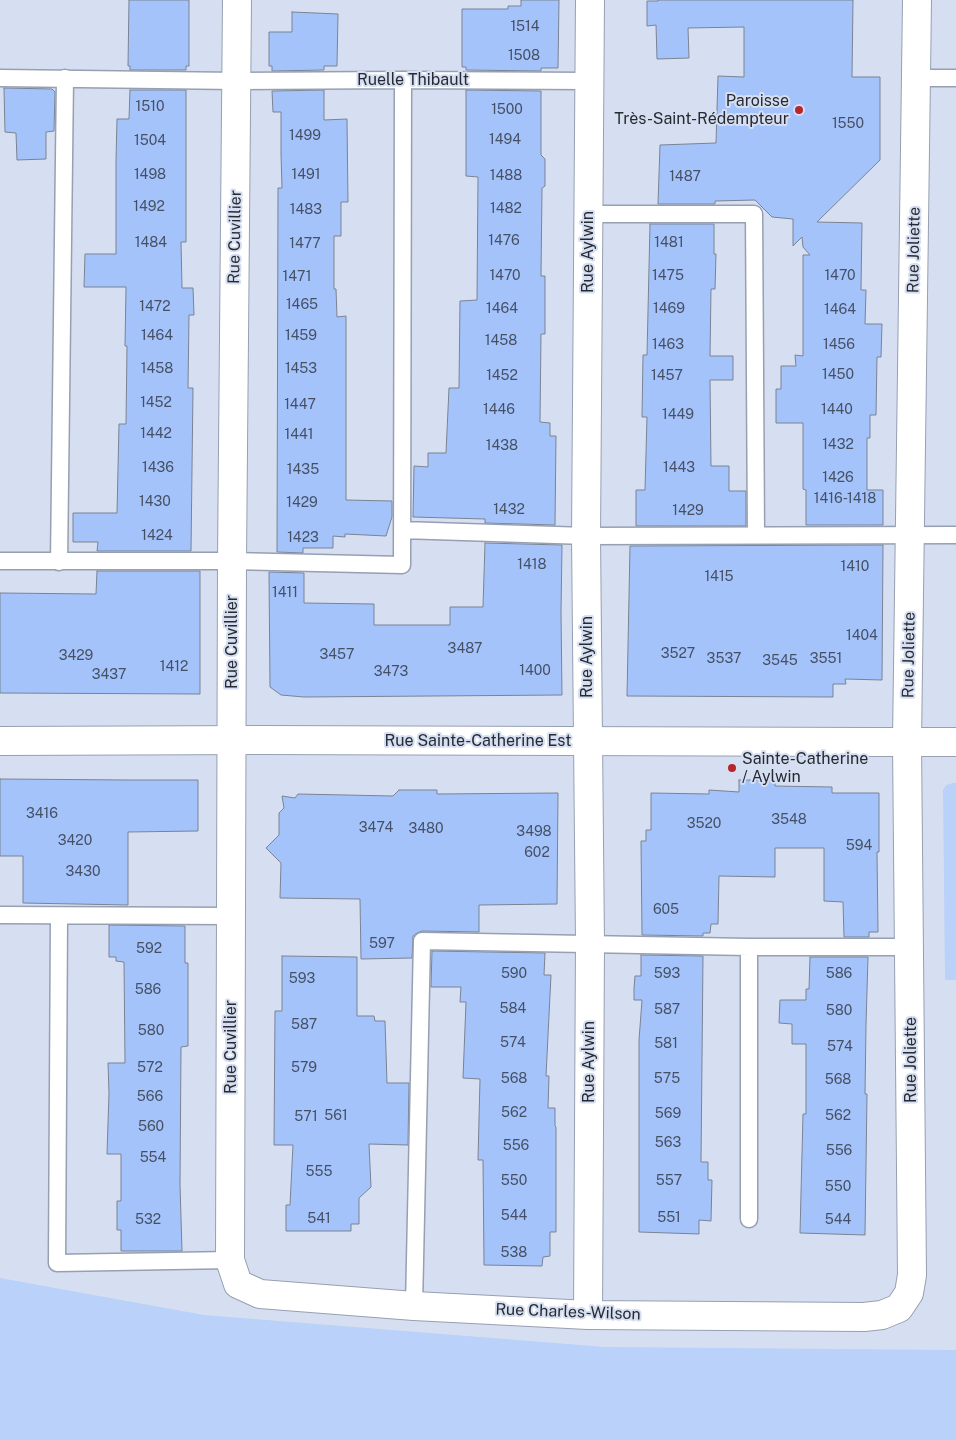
<!DOCTYPE html>
<meta charset="utf-8">
<style>
body{margin:0}
canvas{display:block;background:#d5dff1}
</style>
<canvas width="956" height="1440"></canvas>
<script>
const context = document.querySelector('canvas').getContext('2d');
context.lineJoin = 'round';
function fill(path, color) { context.fillStyle = color; context.fill(path, 'evenodd'); }
const shape = rows => new Path2D(rows.map(r => 'M' + r).join(''));
function strokePath(path, color, width, dash) { context.strokeStyle = color; context.lineWidth = width; context.lineCap = dash ? 'butt' : 'round'; context.setLineDash(dash || []); context.stroke(path); }
function write(font, color, halo, rows, align = 'center') {
  context.font = font + ' "Public Sans",sans-serif'; context.lineWidth = 4; context.setLineDash([]); context.textBaseline = 'middle'; context.strokeStyle = halo; context.fillStyle = color; for (const [text, x, y, turn = 0] of rows) {
    context.save(); context.translate(x, y); context.rotate((+turn || 0) * Math.PI / 180); context.textAlign = isNaN(turn) ? turn : align; if (halo) context.strokeText(text, 0, 0); context.fillText(text, 0, 0); context.restore();
  }
}
fill(shape([
 [953,783,956,783,956,980,945,980,943,790,946,785],
 [0,1278,204,1315,605,1347,956,1350,956,1440,0,1440]
]), '#bad1f9');
const building = shape([
 [129,0,189,0,189,66,186,66,186,70,130,70,130,66,128,66,129,0],
 [521,0,559,0,558,68,541,68,541,71,466,70,466,67,462,67,462,9,508,9,508,6,521,6,521,0],
 [658,0,853,0,852,77,880,77,880,160,817,222,862,223,861,290,866,290,865,324,882,324,881,357,877,357,876,415,870,415,870,438,867,438,867,490,883,490,883,525,806,525,806,490,803,489,803,423,776,423,776,389,781,389,781,366,796,366,795,355,803,356,803,255,810,255,803,247,802,237,793,246,793,219,772,217,755,200,715,201,715,204,658,204,660,145,716,143,718,76,744,77,744,27,688,28,689,58,657,59,656,25,647,26,647,1,658,1,658,0],
 [292,12,338,14,337,66,324,66,324,70,272,71,272,66,269,66,269,32,292,32,292,12],
 [4,88,52,89,55,92,54,131,46,132,46,159,17,160,16,133,5,132,4,88],
 [130,90,186,90,186,242,181,242,182,288,193,288,194,315,189,315,188,388,193,388,191,551,97,551,98,542,73,542,73,513,117,513,119,424,126,424,127,346,125,346,126,287,84,287,85,254,116,254,116,161,117,119,129,119,130,90],
 [324,90,324,120,347,119,348,202,341,202,341,236,334,236,334,289,336,289,337,317,346,316,346,500,392,501,392,517,386,536,345,534,345,537,333,536,333,548,303,548,303,553,277,552,278,188,282,188,281,154,281,112,273,112,272,91,324,90],
 [466,90,541,91,541,155,545,159,545,186,542,188,541,276,545,276,545,334,541,334,540,422,550,423,550,436,556,436,555,525,485,523,485,519,413,517,414,466,428,467,428,453,446,453,449,388,459,388,460,301,477,300,478,177,466,176,466,90],
 [650,224,714,224,714,254,716,254,715,289,711,289,710,356,733,356,733,380,710,380,711,466,729,466,729,491,746,491,746,526,636,526,636,490,645,490,647,417,642,417,643,355,647,355,650,224],
 [485,543,562,545,561,612,562,695,304,697,281,695,270,687,269,572,304,573,304,603,374,604,374,625,450,625,450,607,483,607,485,543],
 [883,545,882,680,845,679,846,684,833,684,833,697,627,696,630,546,883,545],
 [97,571,200,571,200,694,0,693,0,593,96,594,97,571],
 [0,779,129,780,198,780,198,831,128,832,128,905,23,903,23,856,0,856,0,779],
 [739,780,775,780,775,786,832,787,832,793,879,793,879,852,877,852,878,932,869,932,869,937,844,937,843,902,824,901,824,848,775,848,775,877,719,876,718,924,711,924,710,933,703,933,703,936,642,935,641,841,646,841,646,830,651,830,651,793,709,794,709,790,739,792,739,780],
 [399,790,437,790,437,794,558,793,557,904,479,905,479,932,422,931,417,933,413,936,412,958,361,959,360,899,280,898,281,863,266,848,279,835,279,813,284,808,282,796,295,798,298,794,393,796,399,790],
 [109,925,185,926,185,963,188,963,188,1046,181,1047,180,1184,182,1251,121,1251,121,1230,117,1230,117,1201,121,1201,121,1154,107,1154,109,1093,108,1063,125,1063,124,962,116,961,116,957,109,957,109,925],
 [432,951,545,953,544,975,551,975,546,1076,549,1076,548,1108,555,1108,555,1126,556,1127,556,1232,550,1232,550,1256,543,1257,542,1266,484,1265,483,1160,478,1160,480,1079,463,1078,466,1002,460,1002,461,987,431,987,432,951],
 [641,955,703,956,701,1162,708,1162,708,1180,712,1180,711,1221,699,1220,699,1234,639,1232,639,1040,642,1000,634,1000,634,988,635,976,641,976,641,955],
 [282,956,357,957,357,1016,374,1016,375,1021,385,1021,387,1083,409,1083,408,1145,369,1144,371,1187,359,1198,359,1224,351,1224,351,1231,286,1231,286,1205,290,1205,293,1145,274,1145,275,1011,282,1011,282,956],
 [810,957,868,957,866,1025,865,1094,867,1094,865,1235,800,1233,803,1114,806,1114,806,1044,792,1044,792,1024,779,1023,780,1000,806,1000,806,989,809,989,810,957]
]);
fill(building, '#a4c3fb');
strokePath(building, '#7a8394', 1);
const lane = shape([
 [0,78,237,81,403,80,589,81],
 [917,78,956,78],
 [588,214,754,214,756,535],
 [402,530,586,536,956,535],
 [0,561,232,561,402,565,403,80],
 [59,562,65,78],
 [0,915,232,916],
 [59,916,57,1263,230,1260],
 [749,947,749,1219],
 [414,1306,422,941,749,947,910,947]
]);
const street = shape([
 [237,0,232,561,230,1260,238,1284,260,1294,414,1306,588,1315,864,1317,882,1315,899,1308,909,1293,912,1275,907,742,917,0],
 [588,1315,590,943,586,536,590,0]
]);
const secondary = shape([
 [0,741,260,740,869,742,956,742]
]);
strokePath(lane, '#96a0b1', 19);
strokePath(street, '#96a0b1', 30);
strokePath(secondary, '#96a0b1', 30);
strokePath(lane, '#fff', 16);
strokePath(street, '#fff', 28);
strokePath(secondary, '#fff', 28);
for (const [x, y, r, color] of [
 [799,110,5,"#b7262c"],
 [732,768,5,"#b7262c"]
]) { const dot = new Path2D(); dot.arc(x, y, r, 0, 2 * Math.PI); context.fillStyle = color; context.fill(dot); strokePath(dot, '#d5dff1', 2); }
write('14px', '#465064', null, [
 ["1514",525,27],
 ["1508",524,56],
 ["1510",150,107],
 ["1500",507,110],
 ["1550",848,124],
 ["1499",305,136],
 ["1494",505,140],
 ["1504",150,141],
 ["1498",150,175],
 ["1491",306,175],
 ["1488",506,176],
 ["1487",685,177],
 ["1492",149,207],
 ["1482",506,209],
 ["1483",306,210],
 ["1476",504,241],
 ["1484",151,243],
 ["1481",669,243],
 ["1477",305,244],
 ["1470",505,276],
 ["1475",668,276],
 ["1470",840,276],
 ["1471",297,277],
 ["1465",302,305],
 ["1472",155,307],
 ["1464",502,309],
 ["1469",669,309],
 ["1464",840,310],
 ["1464",157,336],
 ["1459",301,336],
 ["1458",501,341],
 ["1463",668,345],
 ["1456",839,345],
 ["1458",157,369],
 ["1453",301,369],
 ["1450",838,375],
 ["1452",502,376],
 ["1457",667,376],
 ["1452",156,403],
 ["1447",300,405],
 ["1446",499,410],
 ["1440",837,410],
 ["1449",678,415],
 ["1442",156,434],
 ["1441",299,435],
 ["1432",838,445],
 ["1438",502,446],
 ["1436",158,468],
 ["1443",679,468],
 ["1435",303,470],
 ["1426",838,478],
 ["1416-1418",845,499],
 ["1430",155,502],
 ["1429",302,503],
 ["1432",509,510],
 ["1429",688,511],
 ["1424",157,536],
 ["1423",303,538],
 ["1418",532,565],
 ["1410",855,567],
 ["1415",719,577],
 ["1411",285,593],
 ["1404",862,636],
 ["3487",465,649],
 ["3527",678,654],
 ["3457",337,655],
 ["3429",76,656],
 ["3537",724,659],
 ["3551",826,659],
 ["3545",780,661],
 ["1412",174,667],
 ["1400",535,671],
 ["3473",391,672],
 ["3437",109,675],
 ["3416",42,814],
 ["3548",789,820],
 ["3520",704,824],
 ["3474",376,828],
 ["3480",426,829],
 ["3498",534,832],
 ["3420",75,841],
 ["594",859,846],
 ["602",537,853],
 ["3430",83,872],
 ["605",666,910],
 ["597",382,944],
 ["592",149,949],
 ["590",514,974],
 ["593",667,974],
 ["586",839,974],
 ["593",302,979],
 ["586",148,990],
 ["584",513,1009],
 ["587",667,1010],
 ["580",839,1011],
 ["587",304,1025],
 ["580",151,1031],
 ["574",513,1043],
 ["581",666,1044],
 ["574",840,1047],
 ["572",150,1068],
 ["579",304,1068],
 ["568",514,1079],
 ["575",667,1079],
 ["568",838,1080],
 ["566",150,1097],
 ["562",514,1113],
 ["569",668,1114],
 ["561",336,1116],
 ["562",838,1116],
 ["571",306,1117],
 ["560",151,1127],
 ["563",668,1143],
 ["556",516,1146],
 ["556",839,1151],
 ["554",153,1158],
 ["555",319,1172],
 ["550",514,1181],
 ["557",669,1181],
 ["550",838,1187],
 ["544",514,1216],
 ["551",669,1218],
 ["541",319,1219],
 ["532",148,1220],
 ["544",838,1220],
 ["538",514,1253]
]);
write('16px', '#272a31', '#d5dff1', [
 ["Ruelle Thibault",413,80],
 ["Rue Cuvillier",235,237,-89],
 ["Rue Joliette",914,250,-89],
 ["Rue Aylwin",588,252,-90],
 ["Rue Cuvillier",232,642,-90],
 ["Rue Joliette",909,655,-89],
 ["Rue Aylwin",587,657,-90],
 ["Rue Sainte-Catherine Est",478,741],
 ["Rue Cuvillier",231,1047,-90],
 ["Rue Joliette",911,1060,-90],
 ["Rue Aylwin",589,1062,-90],
 ["Rue Charles-Wilson",568,1312,2]
]);
write('16px', '#272a31', '#d5dff1', [
 ["Paroisse",789,101],
 ["Très-Saint-Rédempteur",789,119],
 ["Sainte-Catherine",742,759,"left"],
 ["/ Aylwin",742,777,"left"]
], 'right');
</script>
